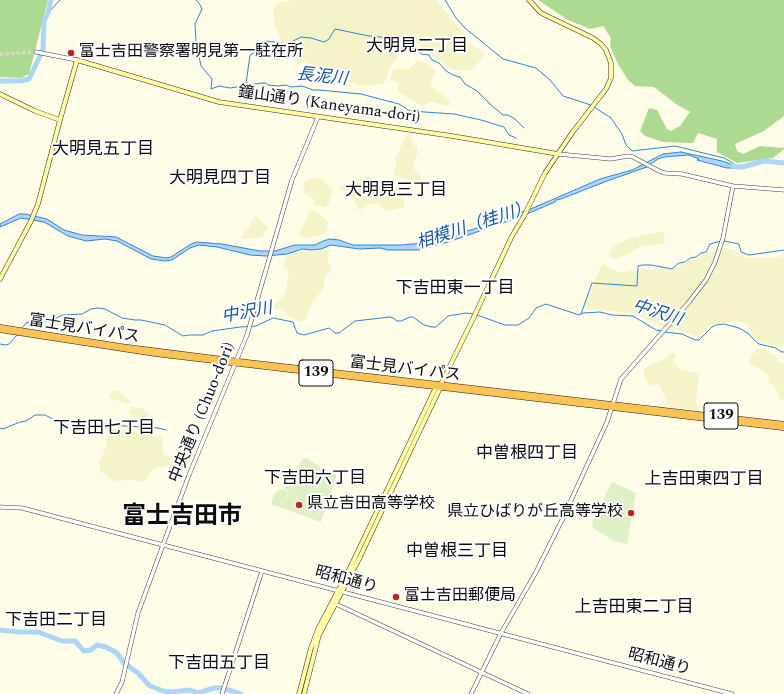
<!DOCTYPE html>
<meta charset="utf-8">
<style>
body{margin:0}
canvas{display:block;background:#fffce8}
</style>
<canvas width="784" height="694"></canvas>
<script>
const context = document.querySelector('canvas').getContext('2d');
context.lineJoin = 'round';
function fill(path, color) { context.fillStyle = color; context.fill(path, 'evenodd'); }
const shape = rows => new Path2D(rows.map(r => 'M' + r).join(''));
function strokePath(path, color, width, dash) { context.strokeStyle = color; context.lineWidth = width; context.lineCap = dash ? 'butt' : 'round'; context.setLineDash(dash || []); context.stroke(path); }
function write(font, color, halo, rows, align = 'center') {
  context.font = font + ' Spectral,"Noto Sans JP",serif'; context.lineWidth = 4; context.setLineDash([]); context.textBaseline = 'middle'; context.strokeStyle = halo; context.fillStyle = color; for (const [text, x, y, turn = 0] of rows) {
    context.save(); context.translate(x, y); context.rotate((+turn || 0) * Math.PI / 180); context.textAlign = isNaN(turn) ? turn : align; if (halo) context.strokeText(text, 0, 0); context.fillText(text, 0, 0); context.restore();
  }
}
fill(shape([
 [295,0,436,0,472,45,483,52,484,56,479,62,471,70,455,70,449,68,415,41,405,46,395,61,391,65,384,84,366,86,358,85,312,69,310,65,305,62,297,63,294,61,293,55,285,49,274,22,273,8,281,2],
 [417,60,430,65,436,72,432,79,431,86,449,100,449,106,442,105,434,102,429,102,423,107,418,104,400,93,398,89,398,83,390,79,393,70,400,68,409,70],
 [411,134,414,146,417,146,417,154,413,168,420,175,421,178,418,183,415,185,406,179,393,175,396,166,395,160,397,155,406,135],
 [365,175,368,175,371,177,371,183,378,183,386,185,398,193,404,200,404,207,389,211,381,208,379,204,375,203,370,204,363,209,358,209,354,198,340,189,341,186,354,186,358,179,363,179],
 [314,178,318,178,323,180,333,189,328,206,324,207,314,205,315,201,312,197,301,192,304,189,305,181],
 [310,210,318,212,328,222,328,224,327,232,323,235,313,236,310,239,301,235,299,233,307,218,308,213],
 [255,215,263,224,268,226,268,228,262,237,244,239,242,238,244,233,249,227],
 [664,231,665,244,641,246,626,255,612,259,609,253,614,246,629,238],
 [726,248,734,250,747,258,772,258,784,256,784,347,758,342,746,323,735,321,718,323,708,326,703,333,697,337,680,330,671,331,633,313,583,309,597,275,601,266,603,264,617,272,624,272,643,269,666,270,673,269,717,249],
 [330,249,327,263,332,266,331,270,324,279,324,287,312,303,306,319,300,322,288,316,282,309,276,309,274,308,273,305,283,297,286,291,289,272,283,267,287,256,301,251,311,252],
 [757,349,763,349,775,355,779,361,784,364,784,402,780,400,776,388,768,381,769,376,766,373,749,363,752,354],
 [674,353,676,355,674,363,679,369,699,374,696,401,698,410,669,407,660,386,655,384,649,386,644,374,644,369,646,367,665,359,670,354],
 [115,390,123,394,131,402,127,404,109,398,111,392],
 [131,407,142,408,146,411,149,415,147,423,139,422,135,417,128,414],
 [109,428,161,436,163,439,162,447,164,455,172,456,170,461,168,465,154,469,149,474,147,480,140,482,132,480,116,481,109,478,100,471,99,462,105,450]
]), '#f5f4c8');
fill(shape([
 [0,0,48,0,29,74,21,78,0,77],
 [538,0,784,0,784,116,764,131,735,144,737,151,743,154,760,146,784,148,784,149,773,158,737,163,717,152,717,139,698,133,693,143,663,142,645,136,640,131,649,108,657,110,667,129,671,131,680,126,690,112,676,104,654,87,635,86,628,80,618,64,610,46,611,38,603,26,590,29,568,20]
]), '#acda91');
fill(shape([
 [304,458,306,459,307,458,321,468,335,473,336,477,321,522,271,504,274,494,280,489,288,491,284,504,289,491,284,489,292,473],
 [612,482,636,493,627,544,614,541,593,528,592,522]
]), '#def0c4');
const water = shape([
 [681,152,722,161,742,168,727,168,697,160,699,159,689,155,664,157,658,159,647,167,607,181,561,199,556,200,555,202,520,217,448,242,419,250,388,250,380,248,359,249,331,245,321,249,311,250,302,249,287,254,266,256,250,255,217,247,199,245,190,248,172,260,165,261,151,259,117,241,105,239,86,241,68,236,44,222,21,218,0,227,0,224,19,214,25,214,47,219,64,230,82,235,116,237,153,256,167,258,171,257,191,244,197,242,222,244,260,251,275,251,295,245,315,245,323,241,330,239,339,240,353,245,400,245,426,243,484,226,533,208,600,179,632,170,663,154,681,152]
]);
fill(water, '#acd5f8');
strokePath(water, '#3185d0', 1);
strokePath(shape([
 [196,0,199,3,202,9,195,24,196,41,201,66,212,79,211,89,219,86,230,88,262,83,266,83,268,85,278,86,286,85,291,87,302,86,313,90,319,90,361,94,399,104,410,111,454,114,481,120,504,127,509,135,516,138],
 [445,0,456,18,465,28,503,59,536,68,550,80,563,96,591,105],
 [48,13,60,0],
 [246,84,250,55,257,51,264,42,267,41,287,44,301,37,311,38,324,42,329,39,335,29,369,36,392,38,409,42,421,54,429,55,432,60,439,63,446,71,453,75,460,77,465,84,477,91,491,105,503,115,508,115,515,119,524,128],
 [594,107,611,118,622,134,626,145,632,151,675,146,724,158,733,163,734,165],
 [724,241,739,244,741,252,749,255,784,250],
 [581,314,592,283,637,286,638,266,642,265,651,265,672,269,679,263,685,262,690,258,696,257,701,253,706,252,710,244,721,241],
 [477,315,505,325,518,325,529,318,536,308,546,304,579,315,583,313,600,312,612,315,633,316,656,330,661,331],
 [22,328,26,323,32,321,53,322,56,318,63,315,82,314,91,309,98,308,105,309,122,318,135,320,141,320,165,325,183,336,189,335,203,335,212,331,240,327,256,326,273,318,293,322,297,333,304,335,329,328,335,333,339,333,355,321,390,317,393,318,397,321,401,321,410,317,413,317,424,325,432,327,436,327,448,316,466,313,474,314],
 [664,332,682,334,695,340,699,340,712,327,716,325,724,324,739,328,749,334,754,340,759,344,776,348,781,352,784,352],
 [0,344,6,345,9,344,18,334],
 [0,428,3,429,20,422,26,421,35,415,45,415,57,421,66,422,86,423,97,422,109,425,158,428,166,430]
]), '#3185d0', 1);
strokePath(shape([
 [0,81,20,81,29,79,43,50,44,21,48,13,51,0],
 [733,166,738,167,742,167,764,161,784,163],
 [0,630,19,632,38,632,62,641,75,641,84,651,91,650,97,645,106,647,117,653,124,663,138,673,150,686,163,691,172,692,190,690,198,693,214,688,222,688,241,694]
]), '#acd5f8', 5);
strokePath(shape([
 [0,54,36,52]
]), '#dad8c7', 3.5, [3.5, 2]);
const tertiary = shape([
 [36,52,77,60],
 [558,154,611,159,628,156,633,157,659,171,665,173,682,174,733,186,784,190],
 [0,507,22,508,732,694],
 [336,604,528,694],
 [116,694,122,682,138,613,163,545,189,475,247,335,292,180,318,117],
 [222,694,262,571],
 [471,694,501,633,535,574,562,520,607,422,621,379,689,302,706,280,715,262,723,238,733,186]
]);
const secondary = shape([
 [0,94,35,111,60,120],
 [0,279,31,221,38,204,60,120,77,60,219,102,452,136,558,154],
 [299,694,311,648,318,629,349,570,436,387,441,384,471,323,512,236,524,216,545,173,572,133,606,89,611,78,611,63,606,50,601,44,593,38,541,13,529,0],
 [304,694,319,635,360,557,441,386]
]);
const trunk = shape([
 [0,327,119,346,237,361,784,424],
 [0,330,156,354,784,428]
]);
strokePath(tertiary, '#3e3e3e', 4.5);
strokePath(secondary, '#2d2d2d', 5);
strokePath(trunk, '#1c1c1c', 5.5);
strokePath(tertiary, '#fff', 3.5);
strokePath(secondary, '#fffca3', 4);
strokePath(trunk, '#fac454', 4.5);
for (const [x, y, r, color] of [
 [71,53,4,"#bd2520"],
 [299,505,4,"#bd2520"],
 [631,513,4,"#bd2520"],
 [396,597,4,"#bd2520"]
]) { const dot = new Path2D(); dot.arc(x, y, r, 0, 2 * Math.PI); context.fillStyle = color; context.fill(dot); strokePath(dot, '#fff', 1.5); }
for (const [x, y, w] of [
 [316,373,34],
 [721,416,34]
]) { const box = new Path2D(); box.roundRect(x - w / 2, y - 13, w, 26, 3); context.fillStyle = '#fff'; context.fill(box); strokePath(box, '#0b0b0b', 1); }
write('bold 15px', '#0b0b0b', null, [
 ["139",316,373],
 ["139",721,416]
]);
write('16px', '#0b0b0b', '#fff', [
 ["富士吉田警察署明見第一駐在所",79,53],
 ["県立吉田高等学校",307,505],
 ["県立ひばりが丘高等学校",623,513,"right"],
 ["富士吉田郵便局",404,597]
], 'left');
write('16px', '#0b0b0b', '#fff', [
 ["鐘山通り (Kaneyama-dori)",329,106,8],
 ["富士見バイパス",84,330,9],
 ["富士見バイパス",405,370,7],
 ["中央通り (Chuo-dori)",203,413,-68],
 ["昭和通り",346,581,15],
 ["昭和通り",659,663,15]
]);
write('17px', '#0b0b0b', '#fff', [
 ["大明見二丁目",417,48],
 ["大明見五丁目",103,151],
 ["大明見四丁目",220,180],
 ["大明見三丁目",396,192],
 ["下吉田東一丁目",455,290],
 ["下吉田七丁目",104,430],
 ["中曽根四丁目",527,455],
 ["下吉田六丁目",315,480],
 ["上吉田東四丁目",704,481],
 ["中曽根三丁目",457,553],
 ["上吉田東二丁目",634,609],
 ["下吉田二丁目",56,622],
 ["下吉田五丁目",219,665]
]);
write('italic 17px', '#12569e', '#fff', [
 ["長泥川",322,78,6],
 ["相模川（桂川）",474,227,-18],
 ["中沢川",247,314,-10],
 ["中沢川",657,314,18]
]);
write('bold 24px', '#0b0b0b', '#fff', [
 ["富士吉田市",182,518]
]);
</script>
